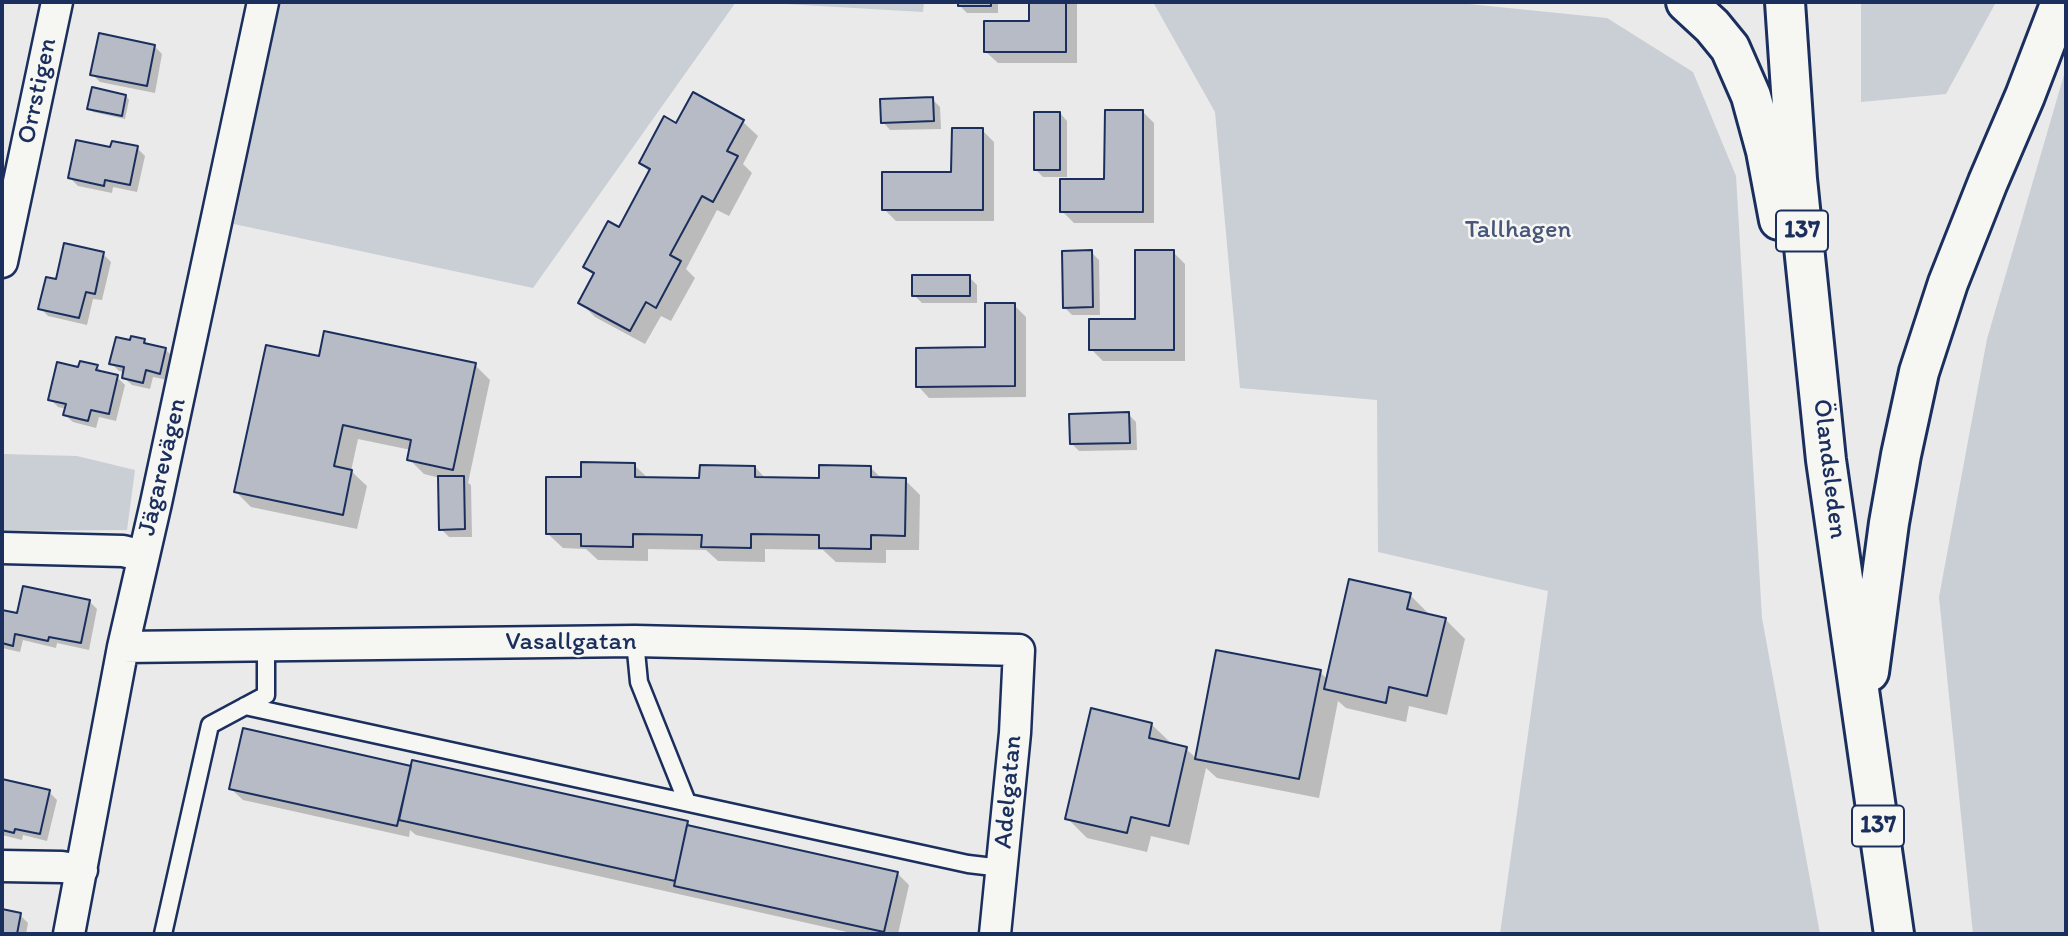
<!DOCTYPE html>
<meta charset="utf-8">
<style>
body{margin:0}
#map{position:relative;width:2068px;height:936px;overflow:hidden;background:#e9eae9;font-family:Itim,sans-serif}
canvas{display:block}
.frame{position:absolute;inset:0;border:4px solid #1b2f5e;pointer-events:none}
</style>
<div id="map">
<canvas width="2068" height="936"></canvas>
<div class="frame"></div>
</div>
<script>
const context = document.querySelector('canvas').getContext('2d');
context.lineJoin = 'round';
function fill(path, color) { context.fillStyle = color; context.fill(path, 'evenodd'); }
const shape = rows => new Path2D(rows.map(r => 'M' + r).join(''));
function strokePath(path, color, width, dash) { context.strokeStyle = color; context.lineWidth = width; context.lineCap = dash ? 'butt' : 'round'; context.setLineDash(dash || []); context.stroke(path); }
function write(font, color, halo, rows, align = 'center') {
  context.font = font + ' Itim,sans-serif'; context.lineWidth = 5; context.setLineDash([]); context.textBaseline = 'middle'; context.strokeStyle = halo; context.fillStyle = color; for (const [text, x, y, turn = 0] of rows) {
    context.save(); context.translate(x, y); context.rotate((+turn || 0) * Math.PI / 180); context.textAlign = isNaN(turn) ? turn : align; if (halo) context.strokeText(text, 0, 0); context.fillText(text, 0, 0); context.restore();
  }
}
fill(shape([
 [280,2,736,2,533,288,234,224],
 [751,2,924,2,923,12],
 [1153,2,1449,2,1607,18,1693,72,1736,176,1762,618,1820,934,1500,934,1548,591,1378,552,1377,400,1240,388,1215,112],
 [1861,2,1996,2,1946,94,1861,102],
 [2066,68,2066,934,1973,934,1939,597,1987,339],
 [2,454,77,456,135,470,127,530,2,531]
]), '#caced5');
fill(shape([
 [959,2,998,2,998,13,967,13,959,5],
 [1031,2,1077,2,1077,63,998,63,986,52,1031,23],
 [154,46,162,54,155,93,100,82,92,74],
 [126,96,129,100,125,119,93,112,89,108],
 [932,99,940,107,941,129,890,130,883,122],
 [1143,112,1154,123,1154,223,1074,223,1062,211,1106,181],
 [1060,113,1067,121,1067,177,1043,177,1035,169],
 [743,122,758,136,743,164,752,173,729,216,717,210,686,269,695,278,671,321,661,316,645,344,595,317,580,302,594,276,585,267,620,229,650,173,641,163,677,125],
 [982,130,994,142,994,221,896,221,884,209,953,174],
 [137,148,145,156,137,192,113,187,112,193,78,186,70,178],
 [1091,252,1099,260,1100,315,1072,315,1064,307],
 [1173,252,1185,264,1185,361,1103,361,1091,349,1137,321],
 [103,254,111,262,102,300,93,299,87,325,48,316,40,308,57,281],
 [969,277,977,285,977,303,922,303,914,295],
 [1014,305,1026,317,1026,397,929,398,918,386,987,349],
 [144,341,149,346,165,349,173,357,168,380,153,377,150,389,132,385,124,378,125,372,119,371,111,363,132,343],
 [320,358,475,365,490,380,468,483,471,485,472,537,449,537,441,529,440,478,424,474,409,459,411,450,358,439,351,471,367,486,357,529,251,507,236,492],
 [97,367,103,373,117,377,125,385,116,421,99,417,96,428,73,422,65,415,67,409,58,407,50,399],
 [1128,414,1136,422,1137,450,1079,451,1071,443],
 [634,465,649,479,701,480,755,467,766,479,820,480,871,468,882,479,905,480,920,495,919,550,886,550,886,563,836,562,823,550,765,549,765,562,718,561,706,550,648,549,648,561,598,560,586,549,563,548,547,533,583,479],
 [1410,595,1430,615,1445,619,1465,639,1447,715,1409,706,1406,722,1346,708,1338,701,1319,798,1217,778,1206,768,1189,845,1151,836,1147,852,1087,838,1067,818,1151,724,1172,744,1186,749,1197,759,1320,672,1328,680],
 [89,601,97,609,89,650,57,643,56,648,23,640,20,652,2,648,2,612,18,615],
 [412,768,687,822,693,828,897,873,909,885,898,934,856,934,416,835,410,830,409,837,243,800,231,789],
 [2,781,49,792,57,800,47,841,23,835,22,840,2,835],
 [2,911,20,915,28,923,26,934,2,934]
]), '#0003');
const building = shape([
 [958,2,991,2,991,6,958,6,958,2],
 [1029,2,1066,2,1066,52,984,52,984,21,1029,21,1029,2],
 [99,33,155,45,147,86,90,75,99,33],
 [92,87,126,95,122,116,87,109,92,87],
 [693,92,744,120,727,151,738,156,713,202,702,196,670,255,681,261,656,308,646,302,630,331,578,303,594,273,583,267,608,221,619,227,650,169,639,163,664,116,676,123,693,92],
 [933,97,934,121,881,123,880,99,933,97],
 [1105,110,1143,110,1143,212,1060,212,1060,179,1104,179,1105,110],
 [1034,112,1060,112,1060,170,1034,170,1034,112],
 [952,128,983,128,983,210,882,210,882,172,951,172,952,128],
 [76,140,110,147,112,141,138,146,130,185,105,180,104,186,68,178,76,140],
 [64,243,104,252,95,294,86,292,79,318,38,309,46,277,56,279,64,243],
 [1092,250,1093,307,1063,308,1062,251,1092,250],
 [1135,250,1174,250,1174,350,1089,350,1089,319,1135,319,1135,250],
 [912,275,970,275,970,296,912,296,912,275],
 [985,303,1015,303,1015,386,916,387,916,348,985,347,985,303],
 [324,331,476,363,453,470,407,460,411,440,343,425,334,466,352,470,343,515,234,492,266,345,319,356,324,331],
 [131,336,145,339,144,343,166,348,160,374,146,370,143,383,122,378,124,367,109,364,116,337,130,340,131,336],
 [80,361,98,365,96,370,118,375,109,414,91,410,88,421,63,415,66,404,48,400,57,362,78,367,80,361],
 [1129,412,1130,443,1070,444,1069,414,1129,412],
 [581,462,635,463,635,477,699,478,700,465,755,466,755,477,819,478,819,465,871,466,871,477,906,478,905,536,871,535,871,549,819,548,819,535,751,534,751,548,701,547,702,535,633,534,633,547,581,546,581,534,546,534,546,477,581,477,581,462],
 [438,476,464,476,465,529,439,530,438,476],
 [1349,579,1411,593,1407,609,1446,618,1427,696,1389,687,1386,703,1324,689,1349,579],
 [23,586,90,600,81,643,49,637,48,641,15,634,13,646,2,643,2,610,17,613,23,586],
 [1216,650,1321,670,1299,779,1195,759,1216,650],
 [1091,708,1152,723,1149,738,1187,747,1169,826,1131,817,1127,833,1065,819,1091,708],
 [243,728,411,766,397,826,229,789,243,728],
 [412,760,688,821,675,881,399,820,412,760],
 [2,779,50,790,40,834,15,829,14,833,2,830,2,779],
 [687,825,898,872,884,932,674,886,687,825],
 [2,909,21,913,17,934,2,934,2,909]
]);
fill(building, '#b6bbc6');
strokePath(building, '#1b2f5e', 2);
const service = shape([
 [635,641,639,682,687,802],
 [245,706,968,864,1002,868],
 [163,934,210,725,266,695,266,645]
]);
const minor = shape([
 [2,262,57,2],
 [2,548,123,551,143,556],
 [123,647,635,641,1019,650,1015,733,995,934],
 [2,866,62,867,82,870],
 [69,934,123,647,156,503,263,2]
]);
const primary = shape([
 [1686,2,1712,26,1730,48,1751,96,1766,151,1779,220],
 [1785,2,1797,179,1826,460,1894,934],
 [1869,672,1889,523,1901,455,1919,372,1948,283,1988,182,2025,96,2061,2]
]);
strokePath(service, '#1b2f5e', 21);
strokePath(minor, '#1b2f5e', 35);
strokePath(primary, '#1b2f5e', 44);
strokePath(service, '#f6f6f2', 16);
strokePath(minor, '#f6f6f2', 30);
strokePath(primary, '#f6f6f2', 38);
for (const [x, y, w] of [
 [1802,231,52],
 [1878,826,52]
]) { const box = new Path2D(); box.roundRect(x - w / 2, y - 20.5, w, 41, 5); context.fillStyle = '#f6f6f2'; context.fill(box); strokePath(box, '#1b2f5e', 2); }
write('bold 24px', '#1b2f5e', null, [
 ["137",1802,231],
 ["137",1878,826]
]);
write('26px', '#1b2f5e', '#f6f6f2', [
 ["Orrstigen",38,91,-78],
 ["Jägarevägen",163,467,-77],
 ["Ölandsleden",1829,469,83],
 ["Vasallgatan",571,642],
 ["Adelgatan",1009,792,-85]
]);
write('26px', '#47577c', '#f6f6f2', [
 ["Tallhagen",1518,230]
]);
</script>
